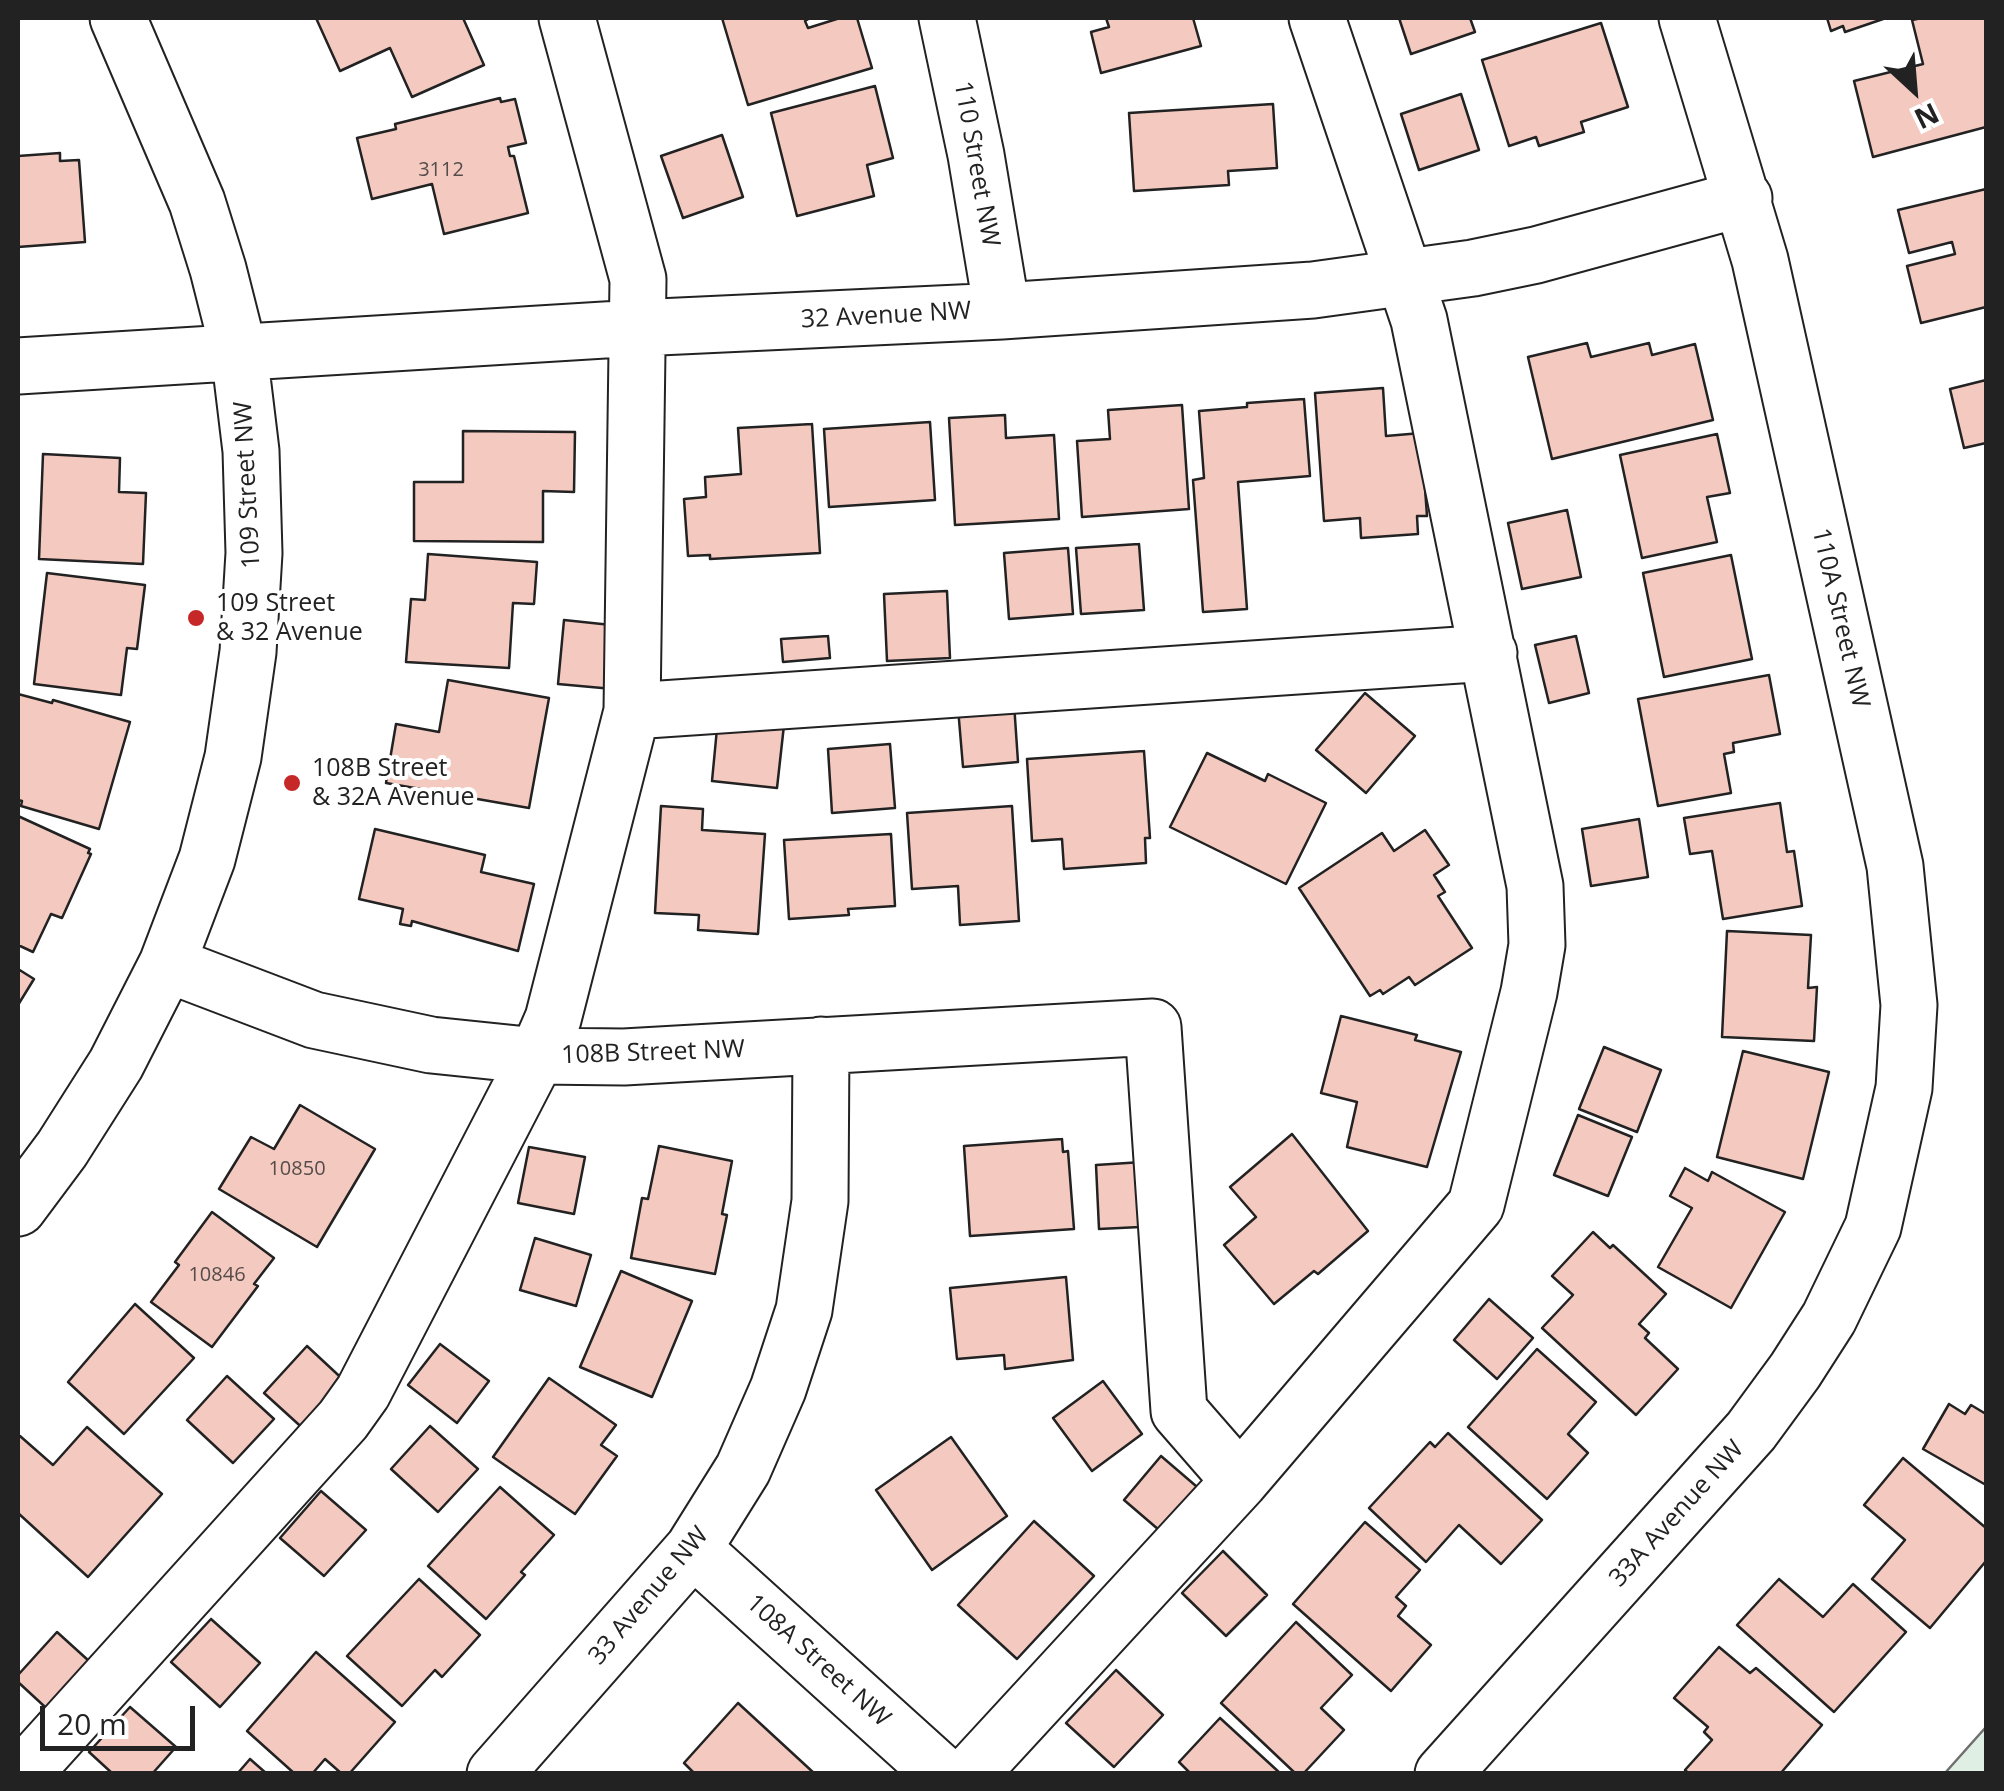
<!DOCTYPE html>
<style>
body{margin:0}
#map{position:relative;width:2004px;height:1791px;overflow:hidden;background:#fff;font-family:"Open Sans",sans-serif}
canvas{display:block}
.frame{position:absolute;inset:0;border:20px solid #222;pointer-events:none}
.north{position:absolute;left:1864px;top:40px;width:100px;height:100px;-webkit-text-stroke:8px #fff;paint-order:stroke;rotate:154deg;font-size:28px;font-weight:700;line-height:40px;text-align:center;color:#222}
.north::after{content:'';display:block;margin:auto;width:35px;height:45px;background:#222;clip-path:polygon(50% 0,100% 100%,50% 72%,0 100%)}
.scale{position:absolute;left:40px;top:1706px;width:155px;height:45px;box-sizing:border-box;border:5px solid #222;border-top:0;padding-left:12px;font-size:30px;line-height:35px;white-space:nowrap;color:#222;-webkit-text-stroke:8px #fff;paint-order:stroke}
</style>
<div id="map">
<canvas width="2004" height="1791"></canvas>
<div class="frame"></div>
<div class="north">N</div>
<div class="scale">20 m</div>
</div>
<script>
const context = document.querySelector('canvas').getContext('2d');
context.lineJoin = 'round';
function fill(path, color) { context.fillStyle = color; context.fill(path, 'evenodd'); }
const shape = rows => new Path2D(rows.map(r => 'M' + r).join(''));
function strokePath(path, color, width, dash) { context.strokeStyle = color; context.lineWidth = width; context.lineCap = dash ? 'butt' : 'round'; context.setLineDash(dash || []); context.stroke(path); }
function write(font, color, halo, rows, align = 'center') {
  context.font = font + ' "Open Sans",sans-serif'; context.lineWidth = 8; context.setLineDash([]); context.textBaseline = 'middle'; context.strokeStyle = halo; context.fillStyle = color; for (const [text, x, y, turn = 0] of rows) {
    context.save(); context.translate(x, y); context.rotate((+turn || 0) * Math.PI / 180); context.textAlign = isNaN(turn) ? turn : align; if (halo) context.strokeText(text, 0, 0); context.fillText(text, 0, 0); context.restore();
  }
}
const green = shape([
 [1986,1727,1986,1773,1945,1773,1986,1727]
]);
fill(green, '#e0efe3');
strokePath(green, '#6f6f6f', 2.5);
const building = shape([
 [316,18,463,18,484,65,412,97,390,48,340,71,316,18],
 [722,18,810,18,805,21,808,28,840,18,857,18,872,68,748,105,722,18],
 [1106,18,1193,18,1201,46,1101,73,1091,32,1109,27,1106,18],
 [1399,18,1470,18,1475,32,1411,54,1399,18],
 [1827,18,1886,18,1845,32,1843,26,1831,31,1827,18],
 [1922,18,1986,18,1986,127,1873,157,1854,81,1923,64,1912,20,1922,18],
 [1601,23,1628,107,1581,122,1584,132,1539,146,1536,137,1509,146,1482,60,1601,23],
 [875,86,893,158,867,165,874,196,797,216,771,113,875,86],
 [1461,94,1479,150,1419,170,1401,114,1461,94],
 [500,98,501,102,515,99,526,143,508,147,510,156,514,156,528,213,444,234,432,184,372,199,357,138,396,129,395,124,500,98],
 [1273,104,1277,168,1228,171,1229,185,1134,191,1129,113,1273,104],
 [722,135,743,197,683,218,661,156,722,135],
 [60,153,60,161,79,160,85,242,18,247,18,156,60,153],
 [1986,189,1986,307,1921,323,1907,266,1955,254,1952,242,1909,253,1898,210,1986,189],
 [1587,343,1591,357,1649,343,1652,355,1695,344,1713,420,1552,459,1528,357,1587,343],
 [1986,380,1986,443,1964,448,1950,389,1986,380],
 [1383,388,1386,436,1421,433,1427,516,1417,516,1418,534,1361,538,1360,518,1324,521,1315,393,1383,388],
 [1304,399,1310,476,1238,482,1247,609,1203,612,1193,480,1204,478,1199,411,1247,407,1247,403,1304,399],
 [1182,405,1189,509,1082,517,1077,441,1110,439,1108,410,1182,405],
 [1005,415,1006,438,1054,435,1059,519,955,525,949,418,1005,415],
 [930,422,935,500,829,507,824,429,930,422],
 [812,424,820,553,710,559,710,555,688,556,684,499,706,497,705,477,741,474,738,428,812,424],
 [463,431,575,432,574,492,543,491,543,542,414,541,414,482,463,482,463,431],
 [1717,434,1730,493,1707,497,1717,542,1642,558,1620,455,1717,434],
 [43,454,120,458,119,492,146,493,143,564,39,559,43,454],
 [1567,510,1581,577,1522,589,1508,523,1567,510],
 [1139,544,1144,610,1081,614,1076,548,1139,544],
 [1068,548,1073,614,1009,619,1004,553,1068,548],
 [428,554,537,562,534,604,513,603,509,668,406,662,411,599,425,600,428,554],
 [1731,555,1752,659,1664,677,1643,573,1731,555],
 [47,573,145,585,137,649,127,648,121,695,34,684,47,573],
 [947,591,950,658,887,661,884,594,947,591],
 [564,620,630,627,624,690,558,684,564,620],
 [828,636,830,658,783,662,781,639,828,636],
 [1576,636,1589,693,1549,703,1535,645,1576,636],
 [1769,675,1780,734,1733,743,1734,752,1724,754,1731,793,1658,806,1638,699,1769,675],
 [448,680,549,698,529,808,386,783,396,724,439,732,448,680],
 [1365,693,1415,736,1366,793,1316,750,1365,693],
 [18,694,52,703,53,700,130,722,99,829,21,806,22,801,18,800,18,694],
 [1014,703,1018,762,963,767,958,708,1014,703],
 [718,718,784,725,777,788,712,781,718,718],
 [890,744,895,808,832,813,828,749,890,744],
 [1144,751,1150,838,1145,838,1146,863,1064,869,1062,839,1032,841,1027,759,1144,751],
 [1207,753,1265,781,1268,774,1326,803,1286,884,1170,827,1207,753],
 [1780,803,1787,852,1794,851,1802,906,1723,919,1712,851,1690,854,1684,818,1780,803],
 [661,806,703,809,702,830,765,834,758,934,698,930,699,915,655,913,661,806],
 [1012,806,1019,921,960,925,958,886,912,889,907,813,1012,806],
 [18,816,90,849,88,853,91,854,62,918,51,914,33,952,18,945,18,816],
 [1639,819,1648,877,1591,886,1582,829,1639,819],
 [375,829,485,855,481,872,534,884,518,951,412,921,411,926,400,924,403,909,359,899,375,829],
 [1425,830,1449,865,1434,875,1445,892,1438,896,1472,948,1415,985,1409,977,1383,994,1380,990,1370,996,1299,888,1382,833,1394,851,1425,830],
 [891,834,895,906,848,909,849,915,789,919,784,840,891,834],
 [1727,931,1811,935,1808,988,1817,987,1814,1041,1722,1037,1727,931],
 [18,969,34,979,18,1005,18,969],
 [1341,1016,1417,1035,1415,1040,1461,1052,1427,1167,1347,1147,1357,1102,1321,1093,1341,1016],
 [1604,1047,1661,1070,1637,1132,1579,1109,1604,1047],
 [1743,1051,1829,1072,1803,1179,1717,1157,1743,1051],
 [300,1105,375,1149,317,1247,219,1189,251,1137,274,1149,300,1105],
 [1578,1115,1632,1137,1608,1196,1554,1175,1578,1115],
 [1292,1134,1368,1231,1318,1274,1314,1271,1274,1304,1224,1245,1256,1217,1230,1187,1292,1134],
 [1062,1139,1063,1152,1068,1151,1074,1229,970,1236,964,1146,1062,1139],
 [659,1146,732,1161,722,1214,727,1215,715,1274,631,1258,642,1198,648,1199,659,1146],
 [529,1147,585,1157,574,1214,518,1203,529,1147],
 [1158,1161,1161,1226,1099,1229,1096,1165,1158,1161],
 [1685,1168,1708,1181,1712,1172,1785,1212,1731,1308,1658,1267,1692,1208,1670,1196,1685,1168],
 [212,1212,274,1258,254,1284,258,1286,212,1347,151,1302,179,1265,175,1262,212,1212],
 [1593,1232,1610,1248,1613,1245,1666,1294,1639,1324,1649,1333,1645,1338,1678,1369,1636,1415,1542,1328,1573,1295,1552,1276,1593,1232],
 [535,1238,591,1255,576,1306,520,1290,535,1238],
 [621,1271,692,1301,652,1397,580,1367,621,1271],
 [1066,1277,1073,1360,1005,1369,1004,1355,957,1359,950,1288,1066,1277],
 [1489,1299,1533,1338,1497,1379,1454,1340,1489,1299],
 [135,1304,194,1358,124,1434,68,1382,135,1304],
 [440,1344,489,1381,457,1423,408,1385,440,1344],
 [307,1346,350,1386,308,1433,264,1393,307,1346],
 [1537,1349,1596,1402,1568,1434,1588,1453,1547,1499,1468,1427,1537,1349],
 [227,1376,274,1419,233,1463,187,1420,227,1376],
 [549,1378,616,1425,601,1445,617,1456,575,1514,493,1457,549,1378],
 [1103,1381,1142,1434,1092,1471,1053,1418,1103,1381],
 [1949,1404,1965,1414,1971,1405,1986,1414,1986,1485,1923,1449,1949,1404],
 [430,1426,478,1469,438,1512,391,1469,430,1426],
 [87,1427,162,1494,88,1577,18,1513,18,1439,20,1436,53,1465,87,1427],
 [1448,1433,1542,1520,1501,1564,1459,1525,1426,1562,1369,1508,1430,1442,1435,1447,1448,1433],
 [951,1437,1007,1516,932,1570,876,1490,951,1437],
 [1161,1456,1203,1492,1166,1536,1124,1500,1161,1456],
 [1903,1458,1986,1528,1986,1561,1930,1628,1872,1579,1905,1540,1864,1505,1903,1458],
 [500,1487,554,1535,521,1572,525,1575,486,1619,428,1566,500,1487],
 [321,1491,366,1530,324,1576,280,1538,321,1491],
 [1034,1521,1094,1576,1017,1659,958,1605,1034,1521],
 [1365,1522,1420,1570,1396,1597,1406,1606,1398,1616,1431,1645,1391,1691,1293,1604,1365,1522],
 [1223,1551,1267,1595,1226,1636,1182,1593,1223,1551],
 [419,1579,480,1635,442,1677,435,1670,402,1706,347,1656,419,1579],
 [1779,1579,1823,1617,1853,1584,1906,1632,1834,1712,1737,1625,1779,1579],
 [211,1619,260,1663,220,1707,171,1662,211,1619],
 [1296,1622,1352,1675,1321,1708,1344,1730,1303,1774,1296,1774,1221,1703,1296,1622],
 [57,1632,100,1671,57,1718,18,1682,18,1675,57,1632],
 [1719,1647,1750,1673,1756,1668,1822,1725,1780,1774,1689,1774,1685,1770,1712,1740,1704,1732,1708,1727,1674,1698,1719,1647],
 [316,1652,395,1722,349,1774,342,1774,325,1759,312,1774,295,1774,247,1731,316,1652],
 [1116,1670,1163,1715,1114,1767,1066,1723,1116,1670],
 [738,1703,815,1774,695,1774,684,1763,738,1703],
 [130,1707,176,1747,152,1774,113,1774,89,1752,130,1707],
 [1220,1718,1281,1774,1191,1774,1179,1762,1220,1718],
 [250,1759,267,1774,237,1774,250,1759]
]);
fill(building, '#f3c9c0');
strokePath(building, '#222', 2.5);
const minor = shape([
 [947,18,976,155,1002,311],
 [18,366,637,328,1002,311,1313,290,1473,268,1536,255,1744,198],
 [632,711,1489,653],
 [167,964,314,1020,431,1045,537,1056,624,1057,1153,1027,1179,1411,1240,1481],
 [18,1208,62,1149,116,1064,167,964,207,859,233,757,248,652,254,553,251,451,239,352,218,269,197,202,118,18],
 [693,1549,942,1774],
 [23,1774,343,1420,363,1392,537,1056,553,1019,632,711,638,279,567,18],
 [495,1774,693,1549,743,1469,778,1389,804,1310,820,1201,821,1045],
 [970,1774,1240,1481,1476,1205,1529,992,1537,945,1535,886,1419,320,1317,18],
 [1443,1774,1751,1431,1795,1371,1829,1318,1873,1227,1904,1088,1909,1005,1895,866,1760,260,1687,18]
]);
strokePath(minor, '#222', 59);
strokePath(minor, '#fff', 55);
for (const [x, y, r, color] of [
 [196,618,10,"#c62828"],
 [292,783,10,"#c62828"]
]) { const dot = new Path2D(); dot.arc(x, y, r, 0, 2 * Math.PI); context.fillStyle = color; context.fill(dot); strokePath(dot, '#fff', 4); }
write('20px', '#564c4a', null, [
 ["3112",441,170],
 ["10850",297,1169],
 ["10846",217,1275]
]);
write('25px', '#222', '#fff', [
 ["110 Street NW",976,164,80],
 ["32 Avenue NW",886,316,-3],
 ["109 Street NW",248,485,-93],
 ["110A Street NW",1840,618,77],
 ["108B Street NW",653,1053,-2],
 ["33A Avenue NW",1677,1514,-48],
 ["33 Avenue NW",649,1596,-50],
 ["108A Street NW",818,1661,42]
]);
write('25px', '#222', '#fff', [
 ["109 Street",216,604],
 ["& 32 Avenue",216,633],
 ["108B Street",312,769],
 ["& 32A Avenue",312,798]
], 'left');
</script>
